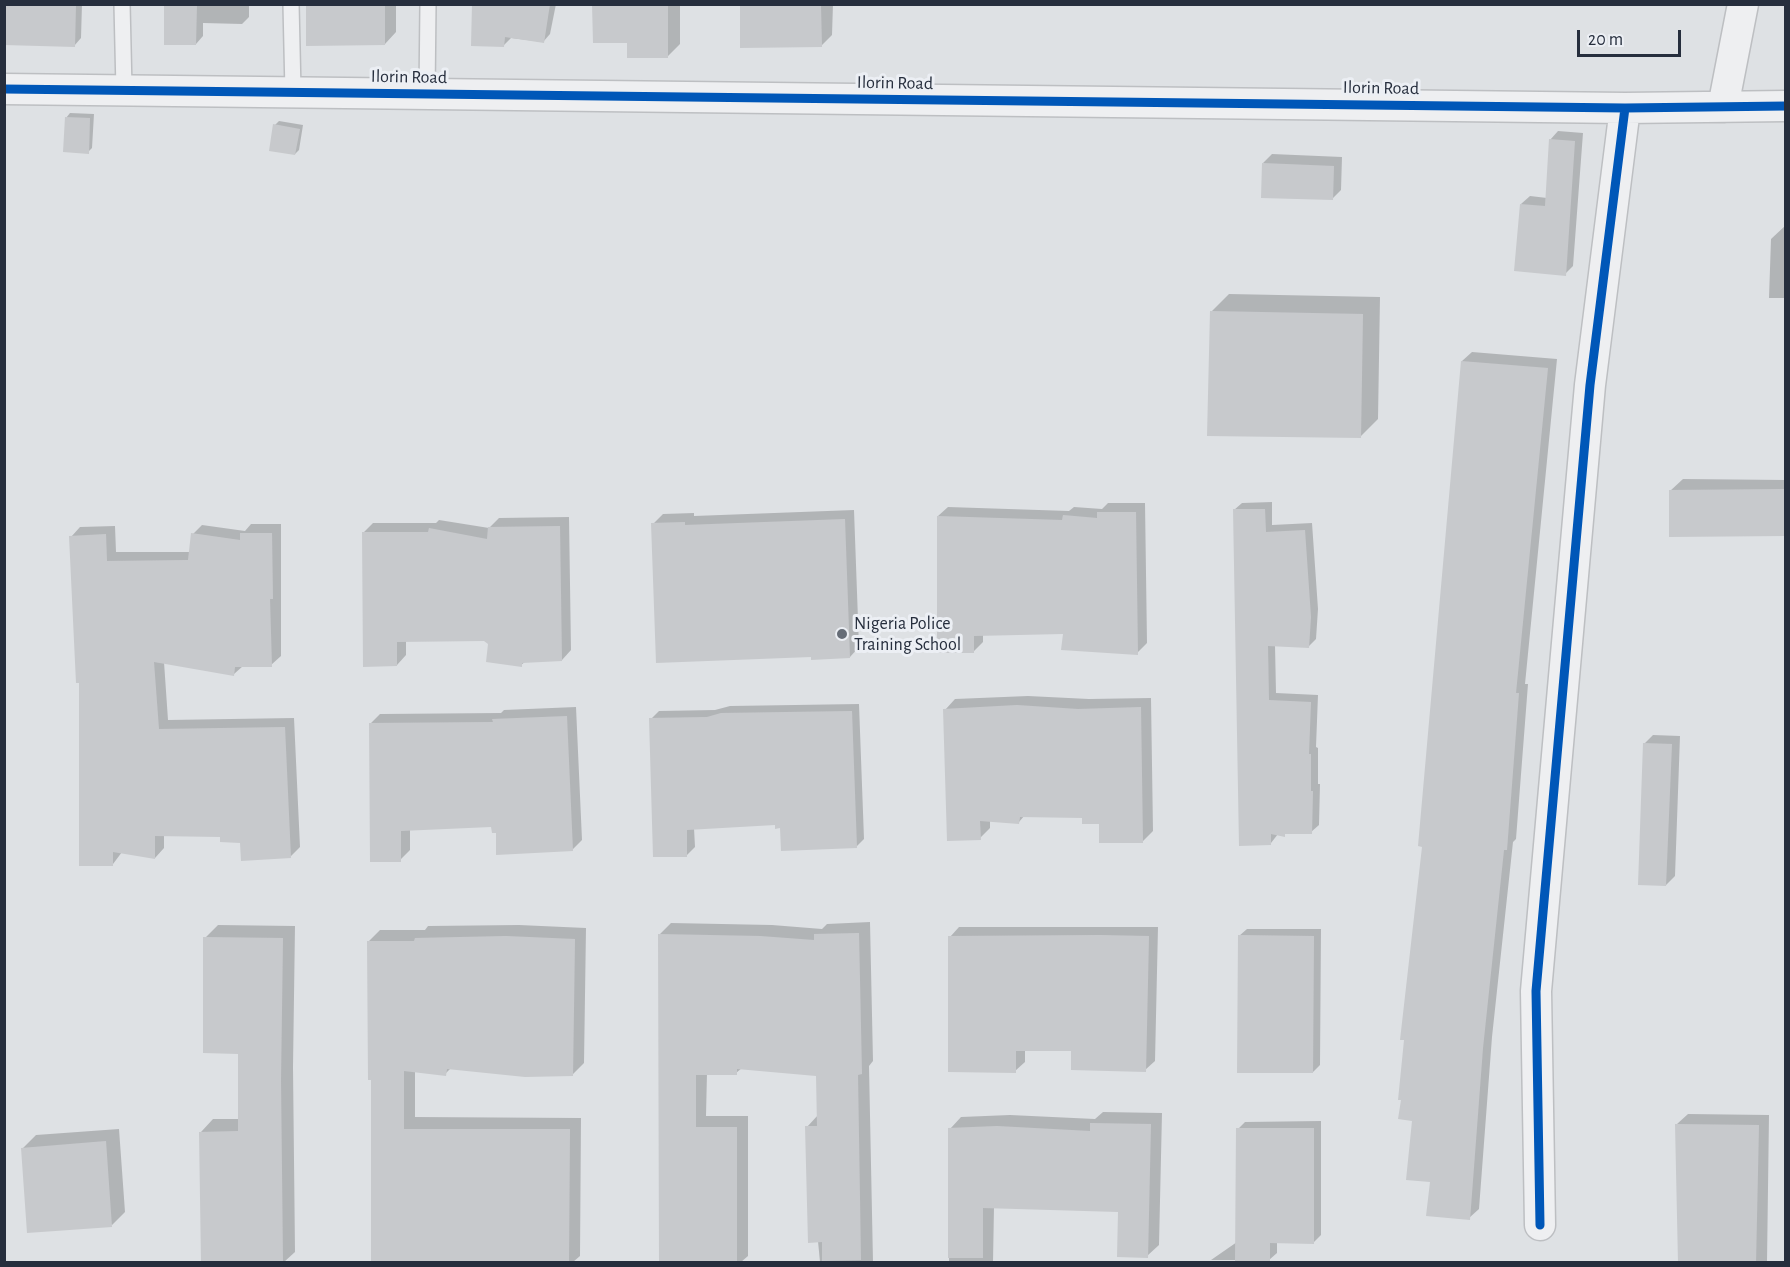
<!DOCTYPE html>
<style>
body{margin:0}
#map{position:relative;width:1790px;height:1267px;overflow:hidden;background:#dee1e4;font-family:"Alegreya Sans",sans-serif}
canvas{display:block}
.frame{position:absolute;inset:0;border:6px solid #262e3d;pointer-events:none}
.scale{position:absolute;left:1577px;top:30px;width:104px;height:27px;box-sizing:border-box;border:3px solid #262e3d;border-top:0;padding-left:8px;font-size:18px;line-height:21px;white-space:nowrap;color:#262e3d;-webkit-text-stroke:4px #eceff4;paint-order:stroke}
</style>
<div id="map">
<canvas width="1790" height="1267"></canvas>
<div class="frame"></div>
<div class="scale">20 m</div>
</div>
<script>
const c = document.querySelector('canvas').getContext('2d');
c.lineJoin = 'round';
function paint(path, color) { c.fillStyle = color; c.fill(path, 'evenodd'); }
const shape = rows => new Path2D(rows.map(r => 'M' + r).join(''));
function strokePath(path, color, width, dash) { c.strokeStyle = color; c.lineWidth = width; c.lineCap = dash ? 'butt' : 'round'; c.setLineDash(dash || []); c.stroke(path); }
function drawText(font, color, halo, rows, align = 'center') {
  c.font = font + ' "Alegreya Sans",sans-serif'; c.lineWidth = 6; c.setLineDash([]); c.textBaseline = 'middle'; c.strokeStyle = halo; c.fillStyle = color; for (const [text, x, y, turn = 0] of rows) {
    c.save(); c.translate(x, y); c.rotate((+turn || 0) * Math.PI / 180); c.textAlign = isNaN(turn) ? turn : align; if (halo) c.strokeText(text, 0, 0); c.fillText(text, 0, 0); c.restore();
  }
}
const shadow = shape([
 [4,4,82,4,81,38,74,46],
 [166,4,249,4,249,17,242,24,203,23,203,36,196,44],
 [307,4,396,4,396,32,385,44],
 [474,4,556,4,550,34,543,42,511,38,504,45],
 [593,4,680,4,680,44,668,56,628,42],
 [741,4,833,4,832,35,821,46],
 [70,113,94,114,92,148,88,152,66,118],
 [279,121,303,125,299,150,295,154,275,125],
 [1558,131,1583,133,1573,266,1565,274,1521,204,1530,196,1547,198,1550,140],
 [1272,154,1342,157,1341,190,1332,199,1263,163],
 [1786,225,1786,298,1769,298,1771,239],
 [1229,294,1380,297,1378,419,1360,437,1211,312],
 [1472,352,1557,359,1525,684,1528,684,1516,839,1513,842,1492,1037,1479,1209,1469,1218,1431,1181,1414,1119,1424,846,1462,361],
 [1683,479,1786,480,1786,536,1670,535,1670,491],
 [1272,502,1272,525,1312,523,1318,609,1316,639,1309,646,1275,645,1276,693,1318,695,1316,747,1318,748,1318,784,1320,784,1319,825,1311,832,1278,834,1271,843,1234,510,1242,503],
 [1108,503,1145,503,1147,643,1137,653,1065,632,983,634,983,642,973,652,938,516,948,507,1069,511,1074,507,1102,509],
 [854,510,859,647,850,657,653,524,663,514,694,513,694,516],
 [569,517,571,650,562,660,526,661,521,665,484,640,406,640,406,655,397,665,363,533,373,523,436,523,439,520,489,528,499,518],
 [251,524,281,524,281,656,271,665,243,666,234,674,164,662,168,720,294,718,300,847,290,857,222,835,164,835,164,848,155,858,122,852,113,864,80,681,71,537,80,527,115,526,116,552,191,552,193,534,202,525,245,531],
 [1028,696,1089,699,1151,698,1153,831,1143,841,1083,816,1025,815,1019,822,990,820,990,828,980,838,945,710,955,699],
 [859,704,864,839,856,847,776,823,694,828,695,847,687,855,651,719,659,711,715,710,730,706],
 [576,707,582,840,572,850,497,831,493,825,410,829,410,850,400,860,370,724,380,714,501,713,504,710],
 [1653,735,1680,736,1675,876,1666,885,1644,744],
 [870,922,873,1061,869,1066,873,1262,820,1262,807,1127,818,1115,818,1075,742,1068,736,1073,707,1073,706,1116,748,1116,748,1256,741,1262,660,1262,659,935,671,923,772,925,822,929,827,924],
 [218,925,295,926,293,1067,295,1252,284,1262,202,1262,201,1132,213,1119,239,1119,240,1052,205,938],
 [519,925,586,928,584,1063,572,1075,451,1068,445,1074,415,1071,415,1117,581,1118,580,1256,573,1262,372,1262,372,1078,368,942,380,930,425,930,428,926],
 [959,927,1158,927,1155,1061,1145,1070,1072,1050,1025,1050,1025,1062,1015,1071,950,937],
 [1247,929,1321,929,1320,1065,1313,1072,1239,936],
 [1103,1112,1162,1113,1159,1245,1147,1256,1119,1210,994,1207,993,1262,949,1262,950,1129,961,1117,1010,1115,1095,1119],
 [1688,1114,1769,1115,1767,1262,1679,1262,1677,1124],
 [1321,1121,1321,1235,1313,1243,1277,1242,1277,1253,1269,1260,1211,1260,1237,1242,1238,1129,1245,1122],
 [119,1129,125,1212,112,1225,23,1148,36,1135]
]);
const building = shape([
 [4,4,76,4,75,47,4,45],
 [164,4,197,4,196,45,164,45],
 [306,4,385,4,385,45,306,46],
 [472,4,550,4,544,43,505,37,504,47,471,46],
 [592,4,668,4,668,58,627,58,627,43,593,43],
 [740,4,821,6,822,47,740,48],
 [65,117,90,118,89,154,63,152],
 [273,124,300,129,295,155,269,151],
 [1549,139,1575,141,1566,276,1514,271,1520,204,1545,206],
 [1262,163,1334,166,1333,200,1261,198],
 [1210,311,1363,314,1361,438,1207,436],
 [1461,361,1548,368,1516,693,1519,693,1507,850,1504,850,1483,1048,1470,1220,1426,1216,1430,1182,1406,1180,1412,1121,1398,1119,1401,1100,1398,1100,1404,1040,1400,1040,1422,847,1418,846],
 [1785,489,1785,536,1669,537,1669,490],
 [1233,509,1265,509,1266,532,1305,530,1311,617,1309,648,1268,646,1269,700,1311,702,1309,754,1311,754,1311,791,1313,791,1312,834,1285,834,1285,837,1271,834,1271,845,1239,846],
 [1097,512,1136,512,1138,655,1061,650,1063,634,974,636,974,653,937,653,937,516,1062,520,1063,515,1097,518],
 [845,519,850,658,811,660,811,657,656,663,651,523,685,522,685,525],
 [560,526,562,661,522,663,522,667,486,662,488,644,484,641,397,642,397,666,363,667,362,532,428,532,429,528,487,539,488,527],
 [191,533,240,540,240,533,272,533,273,599,270,599,272,667,235,667,234,676,154,662,159,729,285,727,291,858,241,861,240,843,220,842,220,837,155,836,155,859,113,852,113,866,79,866,79,683,76,683,69,536,106,534,107,561,188,560],
 [1017,705,1078,709,1141,707,1143,843,1099,843,1099,824,1082,824,1082,818,1020,817,1019,824,980,821,981,840,947,841,943,709],
 [852,711,857,848,781,851,780,828,775,829,775,825,687,830,687,857,653,857,649,718,707,717,721,713],
 [567,716,573,851,496,855,496,833,492,833,491,827,401,831,401,862,370,862,369,723,493,722,492,719],
 [1643,743,1672,744,1666,886,1638,885],
 [859,933,862,1074,858,1075,861,1260,822,1261,822,1242,808,1243,805,1126,817,1126,816,1076,737,1069,737,1075,696,1075,696,1127,737,1127,737,1263,659,1263,658,934,760,936,814,940,814,934],
 [1100,935,1149,936,1146,1072,1071,1070,1071,1051,1016,1051,1016,1073,948,1072,948,936],
 [1238,935,1314,936,1313,1073,1237,1073],
 [506,936,575,939,573,1076,525,1077,447,1069,446,1076,404,1071,404,1129,570,1129,569,1263,371,1263,371,1080,368,1080,367,941,414,941,415,938],
 [203,937,283,938,281,1080,283,1263,201,1263,199,1132,238,1131,238,1054,203,1053],
 [1090,1123,1151,1124,1148,1258,1117,1257,1118,1212,983,1208,983,1258,948,1258,948,1128,997,1126,1090,1131],
 [1675,1124,1759,1125,1756,1263,1678,1263],
 [1236,1128,1314,1128,1314,1244,1270,1243,1270,1261,1235,1262],
 [106,1141,112,1227,27,1233,21,1148]
]);
const lane = shape([
 [122,4,124,90],
 [291,4,293,92],
 [427,94,428,4]
]);
const street = shape([
 [4,89,1625,108,1786,106],
 [1723,107,1743,4],
 [1540,1225,1536,991,1590,385,1625,108]
]);
const cycleway = shape([
 [4,89,1625,108,1786,106],
 [1540,1225,1536,991,1590,385,1625,108]
]);
const markers = [
 [842,634,6,"#666d77"]
];
const streetNames = [
 ["Ilorin Road",409,77,1],
 ["Ilorin Road",895,83,1],
 ["Ilorin Road",1381,88,1]
];
const poiNames = [
 ["Nigeria Police",854,624],
 ["Training School",854,645]
];
paint(shadow, '#0003');
paint(building, '#c7c9cc');
strokePath(lane, '#bdbfc2', 18);
strokePath(street, '#bdbfc2', 33);
strokePath(lane, '#eeeff1', 15);
strokePath(street, '#eeeff1', 30);
strokePath(cycleway, '#0057b8', 9);
for (const [x, y, r, color] of markers) { const dot = new Path2D(); dot.arc(x, y, r, 0, 2 * Math.PI); c.fillStyle = color; c.fill(dot); strokePath(dot, '#eceff4', 2); }
drawText('18px', '#262e3d', '#eceff4', streetNames);
drawText('18px', '#262e3d', '#eceff4', poiNames, 'left');
</script>
